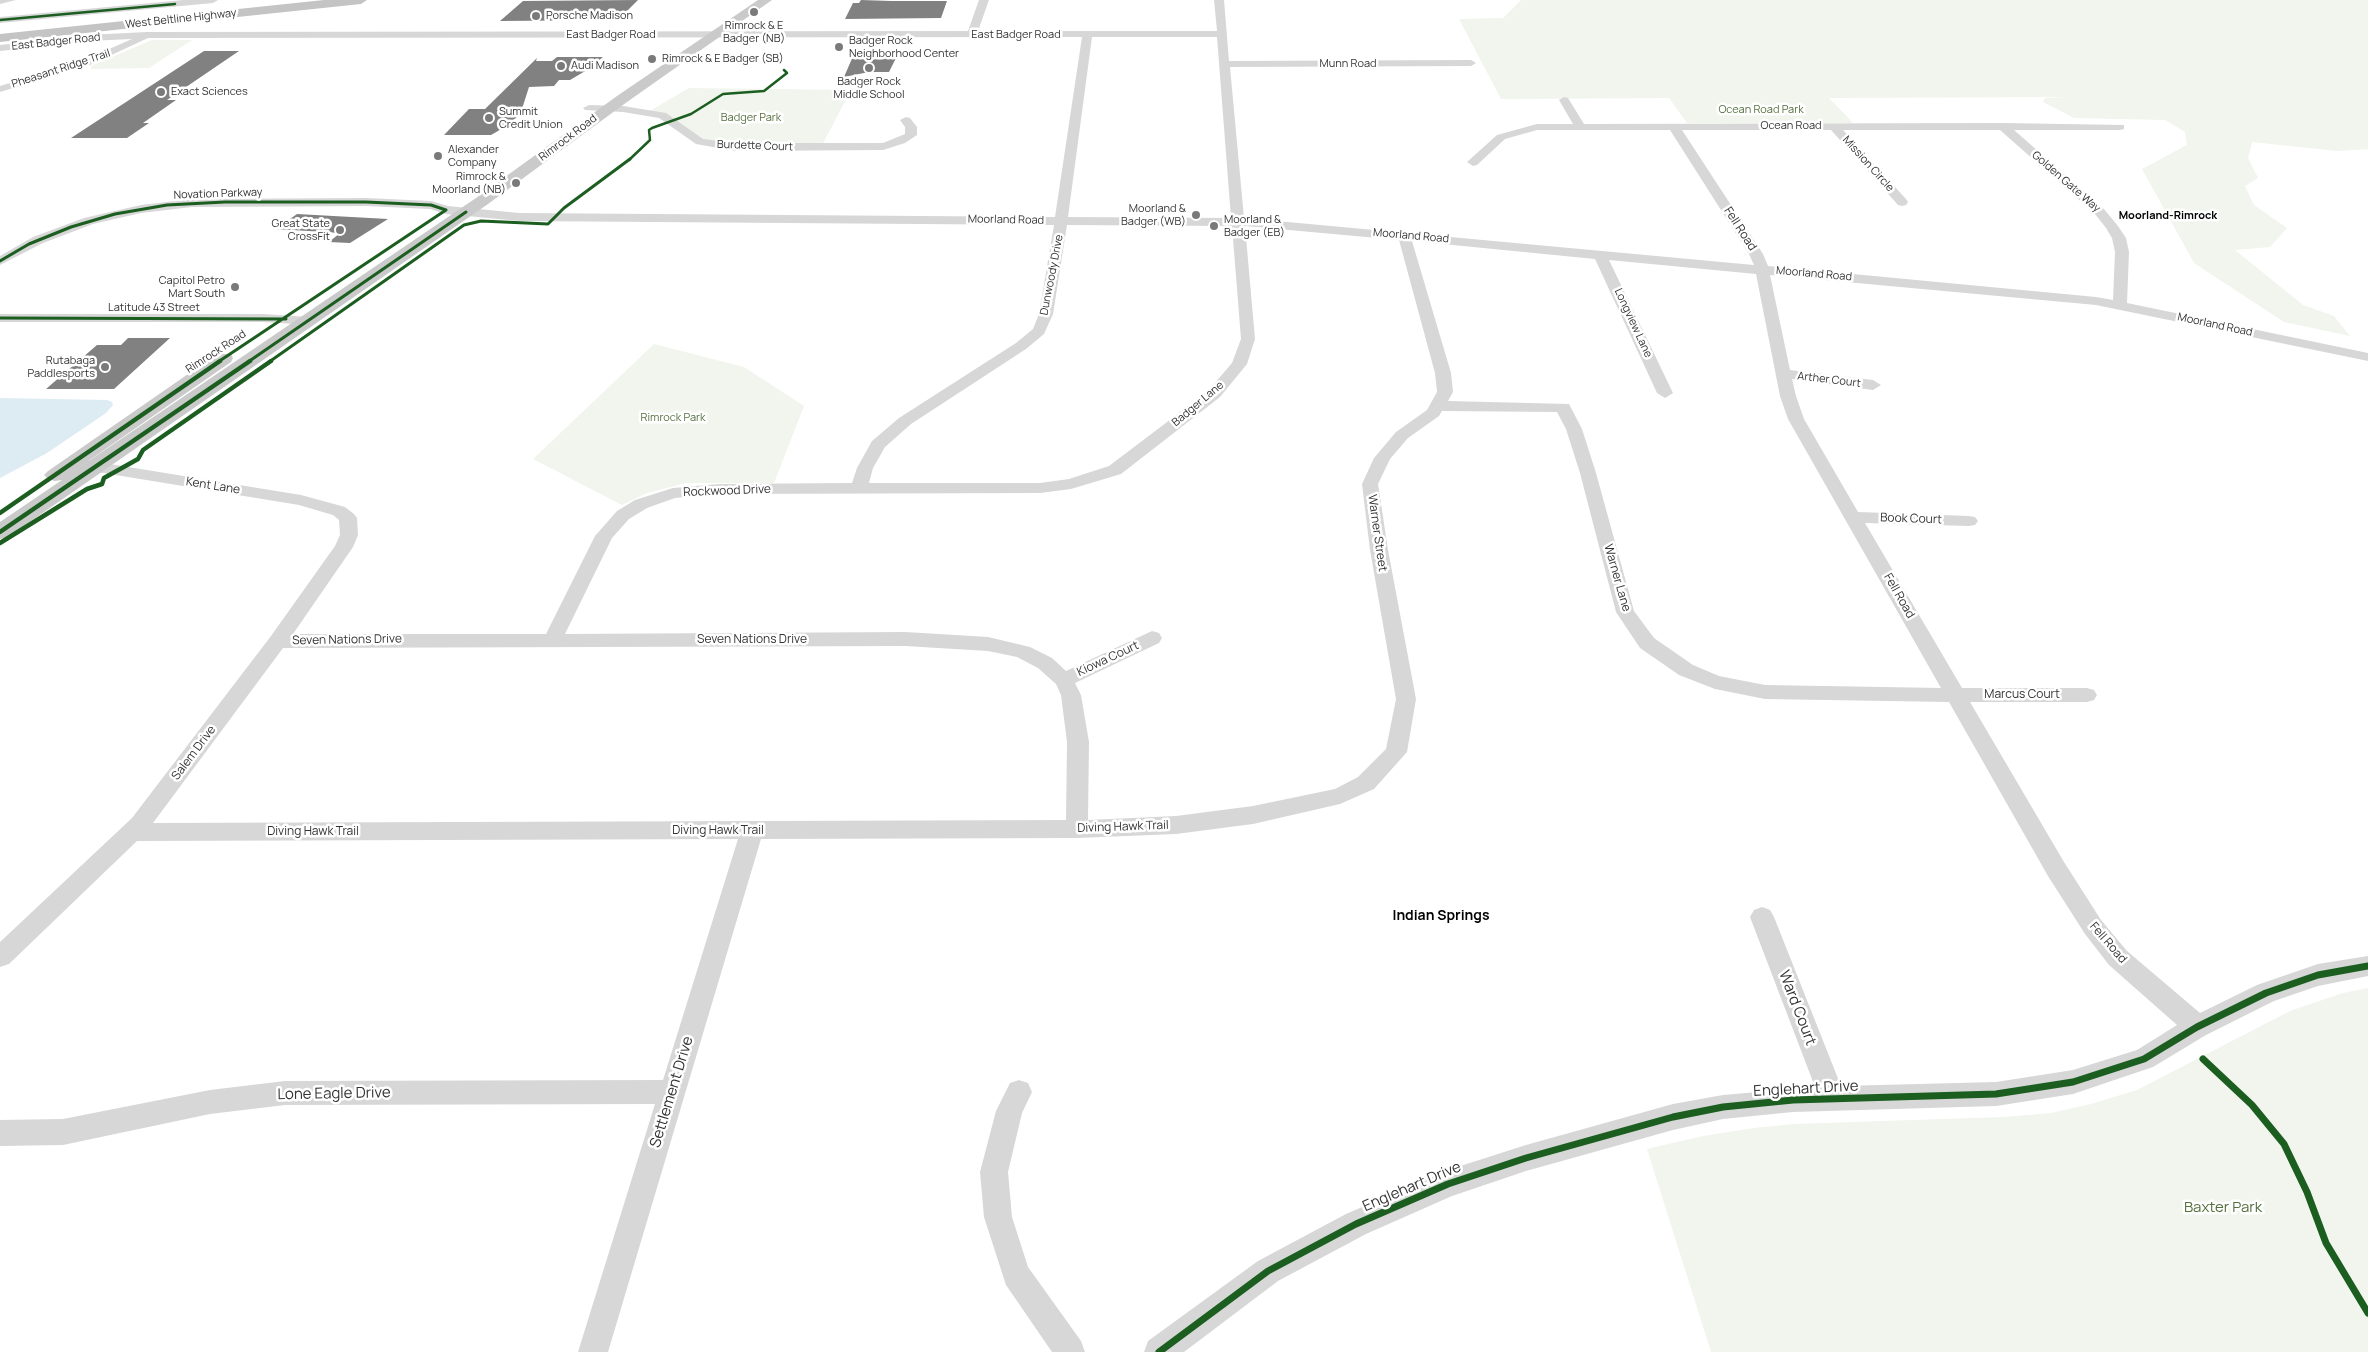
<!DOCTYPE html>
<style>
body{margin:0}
canvas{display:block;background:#fff}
</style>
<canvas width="2368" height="1352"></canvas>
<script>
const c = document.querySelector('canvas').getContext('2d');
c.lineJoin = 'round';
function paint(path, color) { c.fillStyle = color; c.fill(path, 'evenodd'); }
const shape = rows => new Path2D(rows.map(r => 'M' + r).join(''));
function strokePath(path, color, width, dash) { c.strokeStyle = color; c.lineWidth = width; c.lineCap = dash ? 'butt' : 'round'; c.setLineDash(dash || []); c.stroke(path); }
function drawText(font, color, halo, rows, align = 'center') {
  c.font = font + ' Manrope,sans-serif'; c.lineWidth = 5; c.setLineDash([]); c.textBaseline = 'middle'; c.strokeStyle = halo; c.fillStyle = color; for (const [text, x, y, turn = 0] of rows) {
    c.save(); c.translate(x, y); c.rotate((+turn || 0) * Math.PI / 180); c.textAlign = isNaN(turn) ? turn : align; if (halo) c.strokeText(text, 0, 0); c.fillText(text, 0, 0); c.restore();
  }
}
const green = shape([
 [1521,0,2368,0,2368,149,2337,151,2252,142,2248,158,2258,178,2245,186,2254,205,2287,228,2270,247,2235,250,2303,305,2334,316,2350,336,2284,322,2194,263,2142,169,2187,145,2185,132,2165,120,2074,118,2043,102,2045,98,2068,97,1829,98,1853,123,1687,123,1669,98,1501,99,1459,19,1503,18],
 [152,40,192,40,149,68,91,69,91,66],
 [689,88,851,90,821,147,707,144,648,112],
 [654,344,744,367,804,406,774,483,686,483,647,493,622,505,533,459],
 [2368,988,2368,1352,1711,1352,1647,1149,1703,1136,1754,1128,1793,1124,2004,1117,2051,1113,2091,1104,2137,1090,2290,1011,2343,993]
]);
const water = shape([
 [0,398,107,400,112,402,113,405,106,413,47,453,0,478]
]);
const building = shape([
 [638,0,618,20,500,21,523,1],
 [861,0,891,1,947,1,941,18,845,19,853,3,859,3],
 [204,51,239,51,167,100,176,100,143,123,149,123,127,138,71,138],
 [854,54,885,54,884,56,897,56,889,72,869,72,844,77],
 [557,57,603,57,587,70,570,80,559,80,554,86,529,87,520,115,498,131,491,135,444,135,469,109,485,109,537,58,536,61,552,61],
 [297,214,388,219,350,243,329,242,340,233,276,229],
 [128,338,170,338,114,389,46,389,97,345,121,345]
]);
const minor = shape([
 [0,0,16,0,0,4,0,0],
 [183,0,218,0,213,3,0,23,0,17,183,0],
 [979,0,989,0,978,31,1217,31,1214,0,1224,0,1229,61,1471,60,1476,63,1471,66,1230,67,1244,218,1754,265,1749,254,1670,130,1537,130,1505,139,1477,165,1473,166,1467,162,1497,135,1537,124,1573,124,1559,100,1564,97,1568,98,1584,124,2002,123,2124,125,2124,129,2120,130,2014,130,2103,208,2118,226,2126,238,2129,252,2127,303,2368,353,2368,361,2096,305,1770,275,1790,370,1873,380,1881,385,1873,390,1792,379,1796,396,1804,419,1858,512,1969,516,1975,517,1978,521,1975,525,1969,526,1865,523,1962,688,2087,688,2094,690,2097,695,2094,700,2087,702,1970,702,2064,862,2101,920,2127,951,2200,1013,2257,985,2318,964,2368,956,2368,976,2318,986,2274,1001,2206,1035,2153,1067,2073,1094,1996,1106,1793,1112,1723,1119,1673,1130,1526,1171,1452,1196,1366,1234,1278,1281,1184,1352,1144,1352,1148,1341,1258,1261,1346,1214,1448,1170,1526,1145,1673,1104,1723,1095,1815,1087,1750,917,1754,910,1762,907,1770,910,1774,917,1841,1086,1996,1082,2073,1070,2137,1050,2177,1025,2109,965,2085,934,2048,876,1949,702,1765,699,1715,689,1679,675,1640,648,1616,612,1580,473,1566,429,1557,412,1442,411,1439,416,1408,438,1390,459,1378,484,1388,550,1416,699,1407,752,1374,789,1340,804,1253,824,1176,834,1077,838,761,839,608,1352,578,1352,655,1104,285,1105,210,1114,63,1145,0,1146,0,1120,63,1119,210,1090,285,1081,663,1080,738,839,137,841,9,964,0,967,0,942,132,818,271,636,335,546,340,535,339,520,333,515,299,505,79,469,73,468,71,464,73,460,79,459,301,495,345,507,354,514,357,518,358,535,353,547,293,634,546,634,595,536,617,511,635,500,673,488,719,484,852,483,857,468,872,441,899,418,1016,343,1033,329,1039,314,1054,225,519,221,446,214,430,209,366,206,192,207,141,213,93,224,43,243,0,265,0,256,33,237,84,218,141,205,192,199,366,198,431,201,448,206,519,213,1055,217,1082,37,148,38,90,65,0,92,0,86,82,61,132,39,88,41,0,51,0,45,88,35,147,32,968,31,979,0],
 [1092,37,1217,37,1231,218,1068,217,1092,37],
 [1682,130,1831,130,1898,205,1902,206,1906,205,1908,202,1906,199,1843,130,2000,130,2095,214,2106,228,2112,238,2115,252,2113,300,2096,297,1768,266,1763,254,1682,130],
 [1067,225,1232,226,1241,339,1232,363,1208,391,1109,466,1069,479,1040,483,869,483,873,468,885,447,911,424,1026,349,1044,334,1053,314,1067,225],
 [1245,226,1399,240,1435,373,1437,392,1427,410,1396,432,1374,458,1362,484,1370,550,1396,699,1386,749,1358,777,1335,789,1253,806,1176,816,1088,820,1089,742,1081,695,1075,683,1159,643,1162,638,1159,633,1152,631,1066,671,1052,658,1030,647,988,637,905,632,565,634,612,538,629,519,647,508,675,498,719,494,1040,493,1071,489,1121,474,1220,397,1247,364,1255,339,1245,226],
 [1412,241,1595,259,1657,393,1665,398,1673,393,1609,260,1756,274,1780,396,1788,419,1941,688,1765,685,1719,676,1693,665,1654,638,1634,611,1596,473,1582,429,1569,404,1448,401,1453,392,1451,373,1412,241],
 [905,646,988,651,1017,657,1038,668,1056,684,1061,695,1067,742,1066,820,153,823,283,648,905,646],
 [589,105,623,106,666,113,703,139,735,143,883,143,905,134,905,127,900,120,906,117,910,118,917,127,917,135,905,143,883,150,735,151,696,144,659,118,623,112,585,110,583,108,589,105],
 [0,314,263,314,309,317,316,321,309,325,263,322,0,322,0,314],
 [1019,1080,1028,1083,1032,1092,1022,1113,1008,1172,1012,1217,1028,1267,1081,1341,1085,1352,1052,1352,1006,1285,984,1217,980,1172,996,1111,1010,1083,1019,1080]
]);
const major = shape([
 [758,0,772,0,627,102,488,204,8,537,0,539,0,522,62,480,55,481,48,479,44,475,48,471,217,354,231,354,233,358,231,362,68,475,476,198,617,96,758,0]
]);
const highway = shape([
 [324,0,367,0,361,4,0,42,0,34,324,0]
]);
const cyclewayFar3 = shape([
 [0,20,175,4],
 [629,160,650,140,649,130,652,128,691,114,723,94,764,91,787,73,784,70]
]);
const cyclewayFar2 = shape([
 [0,261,29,244,71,227,115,214,167,205,225,202,366,202,431,205,446,210],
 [0,318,286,319],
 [218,362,446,210],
 [248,362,466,212],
 [269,362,464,225,481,221,548,224,564,208,630,159]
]);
const cyclewayFar1 = shape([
 [0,513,220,361],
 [0,532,250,361],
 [0,543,87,489,102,484,104,478,138,459,143,450,271,361]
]);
const cycleway = shape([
 [2203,1059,2252,1105,2284,1144,2307,1192,2326,1243,2368,1313],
 [1159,1352,1268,1271,1356,1224,1448,1184,1526,1158,1673,1117,1723,1107,1793,1100,1996,1094,2073,1082,2144,1059,2197,1027,2266,993,2318,975,2368,966]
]);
const markers = [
 [754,12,5,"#7a7a7a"],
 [536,16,5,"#7a7a7a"],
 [839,47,5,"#7a7a7a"],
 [652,59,5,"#7a7a7a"],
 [561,66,5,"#7a7a7a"],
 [869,68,5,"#7a7a7a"],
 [161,92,5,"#7a7a7a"],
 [489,118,5,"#7a7a7a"],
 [438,156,5,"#7a7a7a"],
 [516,183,5,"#7a7a7a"],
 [1196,215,5,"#7a7a7a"],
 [1214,226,5,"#7a7a7a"],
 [340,230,5,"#7a7a7a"],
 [235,287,5,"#7a7a7a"],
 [105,367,5,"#7a7a7a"]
];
const farPoinames = [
 ["Porsche Madison",546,16],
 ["Rimrock & E",754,26,"center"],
 ["Badger (NB)",754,39,"center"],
 ["Badger Rock",849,41],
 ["Neighborhood Center",849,54],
 ["Rimrock & E Badger (SB)",662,59],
 ["Audi Madison",571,66],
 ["Badger Rock",869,82,"center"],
 ["Middle School",869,95,"center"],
 ["Exact Sciences",171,92],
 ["Summit",499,112],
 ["Credit Union",499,125],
 ["Alexander",448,150],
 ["Company",448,163],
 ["Rimrock &",506,177,"right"],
 ["Moorland (NB)",506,190,"right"],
 ["Moorland &",1186,209,"right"],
 ["Badger (WB)",1186,222,"right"],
 ["Moorland &",1224,220],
 ["Badger (EB)",1224,233],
 ["Great State",330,224,"right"],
 ["CrossFit",330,237,"right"],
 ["Capitol Petro",225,281,"right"],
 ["Mart South",225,294,"right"],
 ["Rutabaga",95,361,"right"],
 ["Paddlesports",95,374,"right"]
];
const farStreetnames = [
 ["West Beltline Highway",181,19,-6],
 ["East Badger Road",611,35],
 ["East Badger Road",1016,35],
 ["East Badger Road",56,42,-6],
 ["Munn Road",1348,64],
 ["Pheasant Ridge Trail",61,69,-18],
 ["Ocean Road",1791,126],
 ["Rimrock Road",568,138,-37],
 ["Burdette Court",755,146,2],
 ["Mission Circle",1868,164,48],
 ["Golden Gate Way",2066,182,41],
 ["Novation Parkway",218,194,-2],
 ["Moorland Road",1006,220,1],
 ["Moorland Road",1411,236,5],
 ["Moorland Road",1814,274,5],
 ["Dunwoody Drive",1052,275,-79],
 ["Latitude 43 Street",154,308],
 ["Longview Lane",1633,323,65],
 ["Moorland Road",2215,325,12],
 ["Rimrock Road",216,352,-33],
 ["Arther Court",1829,380,7],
 ["Badger Lane",1198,404,-40]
];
const farParknames = [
 ["Ocean Road Park",1761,110],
 ["Badger Park",751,118],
 ["Rimrock Park",673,418]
];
const farNeighbourhoodnames = [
 ["Moorland-Rimrock",2168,216]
];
const streetNames = [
 ["Fell Road",1740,229,57],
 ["Kent Lane",213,486,9],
 ["Rockwood Drive",727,491,-2],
 ["Book Court",1911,519,2],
 ["Warner Street",1377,533,82],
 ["Warner Lane",1617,578,74],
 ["Fell Road",1899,596,60],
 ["Seven Nations Drive",347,640,-1],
 ["Seven Nations Drive",752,640],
 ["Kiowa Court",1108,659,-25],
 ["Marcus Court",2022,695],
 ["Salem Drive",194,753,-53],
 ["Diving Hawk Trail",1123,827,-2],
 ["Diving Hawk Trail",718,831],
 ["Diving Hawk Trail",313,832],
 ["Fell Road",2108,943,49]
];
const neighbourhoodNames = [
 ["Indian Springs",1441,916]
];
const nearStreetnames = [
 ["Ward Court",1797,1008,69],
 ["Englehart Drive",1806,1089,-3],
 ["Settlement Drive",672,1092,-73],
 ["Lone Eagle Drive",334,1094,-1],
 ["Englehart Drive",1412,1187,-23]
];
const nearParknames = [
 ["Baxter Park",2223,1208]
];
paint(green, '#f1f5ed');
paint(water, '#ddebf3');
paint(building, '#818181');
paint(minor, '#d7d7d7');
paint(major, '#cacaca');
paint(highway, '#c4c4c4');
strokePath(cyclewayFar3, '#1b5e20', 2.5);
strokePath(cyclewayFar2, '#1b5e20', 3);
strokePath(cyclewayFar1, '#1b5e20', 4.5);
strokePath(cycleway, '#1b5e20', 7);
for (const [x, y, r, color] of markers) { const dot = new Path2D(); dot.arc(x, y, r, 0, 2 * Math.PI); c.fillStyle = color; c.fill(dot); strokePath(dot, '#fff', 2); }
drawText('11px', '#333', '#fff', farPoinames, 'left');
drawText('11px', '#333', '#fff', farStreetnames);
drawText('11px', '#56703f', '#fff', farParknames);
drawText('bold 11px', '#000', '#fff', farNeighbourhoodnames);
drawText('12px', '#333', '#fff', streetNames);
drawText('bold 14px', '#000', '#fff', neighbourhoodNames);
drawText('15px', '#333', '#fff', nearStreetnames);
drawText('15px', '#56703f', '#fff', nearParknames);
</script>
